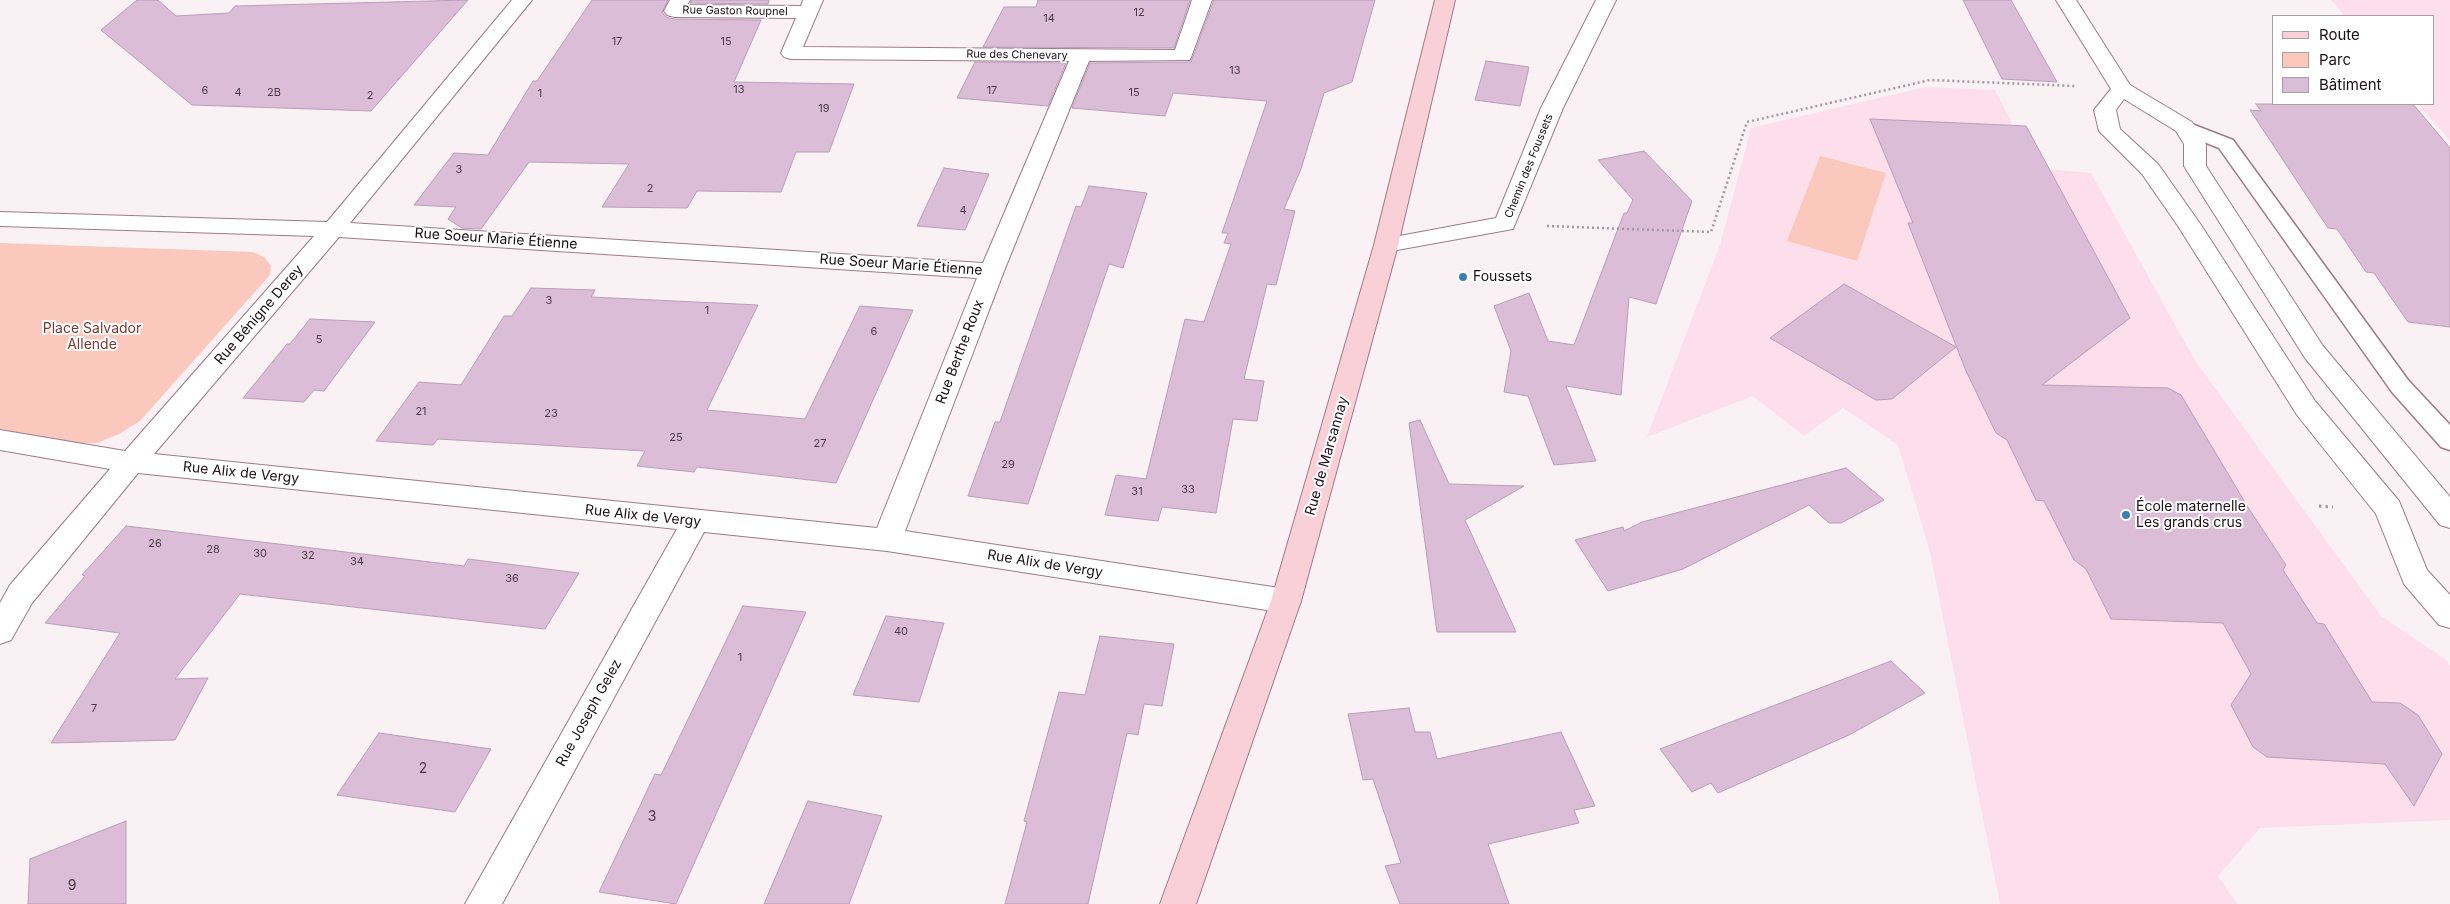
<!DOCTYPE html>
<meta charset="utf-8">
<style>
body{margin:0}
#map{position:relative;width:2450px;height:904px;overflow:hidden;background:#faf1f5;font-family:Inter,sans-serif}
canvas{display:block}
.legend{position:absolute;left:2272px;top:15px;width:162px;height:90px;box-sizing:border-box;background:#fff;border:1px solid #a49fa1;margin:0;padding:6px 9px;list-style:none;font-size:15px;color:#1b0e14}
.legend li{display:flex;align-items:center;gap:10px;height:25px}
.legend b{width:25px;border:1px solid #a49fa1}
</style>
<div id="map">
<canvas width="2450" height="904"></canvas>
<ul class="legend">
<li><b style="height:6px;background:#f9d0d7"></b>Route</li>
<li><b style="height:14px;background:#fac8bd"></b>Parc</li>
<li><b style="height:14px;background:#dbbdd8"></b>Bâtiment</li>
</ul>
</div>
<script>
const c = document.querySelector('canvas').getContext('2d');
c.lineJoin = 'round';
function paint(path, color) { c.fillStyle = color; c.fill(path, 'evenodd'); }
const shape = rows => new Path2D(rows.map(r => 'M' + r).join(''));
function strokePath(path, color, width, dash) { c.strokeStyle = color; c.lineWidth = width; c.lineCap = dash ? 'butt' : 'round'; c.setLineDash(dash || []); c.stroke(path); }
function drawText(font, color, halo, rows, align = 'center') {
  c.font = font + ' Inter,sans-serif'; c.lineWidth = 4; c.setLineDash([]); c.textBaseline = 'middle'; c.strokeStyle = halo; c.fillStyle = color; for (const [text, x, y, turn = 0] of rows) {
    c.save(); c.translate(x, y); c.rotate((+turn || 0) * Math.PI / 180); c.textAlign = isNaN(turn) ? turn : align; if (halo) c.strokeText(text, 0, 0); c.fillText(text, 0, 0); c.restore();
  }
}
const built = shape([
 [2331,0,2450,0,2450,141,2418,104,2434,104,2434,16,2345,16],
 [1926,87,1995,90,2035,168,2091,173,2194,359,2381,616,2445,659,2450,665,2450,820,2260,828,2218,876,2237,904,2000,904,1930,552,1898,445,1843,408,1804,436,1753,396,1647,437,1720,245,1751,128]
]);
const green = shape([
 [1820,156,1886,173,1857,261,1787,241],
 [0,243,253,252,264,257,271,266,270,275,140,421,119,434,97,443,76,443,0,429]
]);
const building = shape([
 [137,0,158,0,176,16,229,13,235,6,468,0,371,111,192,105,101,30,137,0],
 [592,0,668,0,662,12,666,17,674,19,761,20,734,82,854,84,829,152,796,152,781,192,697,191,687,208,602,207,629,164,529,162,481,229,462,228,448,219,456,207,414,205,454,153,488,155,533,81,537,81,592,0],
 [692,0,769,0,768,4,690,3,692,0],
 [1038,0,1190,0,1174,48,983,47,1004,7,1036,7,1038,0],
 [1214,0,1375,0,1352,82,1324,93,1301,169,1284,209,1295,211,1276,285,1267,284,1244,379,1264,381,1257,421,1233,419,1216,513,1162,507,1158,521,1105,515,1116,475,1146,479,1185,319,1204,322,1231,244,1224,243,1228,233,1222,233,1267,101,1173,93,1165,116,1072,108,1090,63,1191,62,1214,0],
 [1963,0,2011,0,2057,82,2002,79,1963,0],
 [1486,61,1529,67,1520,106,1475,100,1486,61],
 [975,62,1066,63,1048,106,957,98,975,62],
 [2256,104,2413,104,2450,148,2450,327,2408,322,2374,273,2366,272,2337,229,2328,228,2318,213,2250,110,2261,111,2256,104],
 [1870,119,2026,126,2130,318,2042,385,2168,388,2181,395,2249,509,2286,565,2283,570,2317,623,2324,624,2372,702,2400,703,2418,715,2442,754,2414,806,2385,764,2267,757,2253,747,2231,705,2251,674,2223,623,2111,619,2086,569,2074,560,2044,501,2036,500,2007,440,1996,433,1966,371,1908,223,1913,223,1870,119],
 [1644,151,1692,201,1656,304,1629,297,1621,395,1566,386,1596,461,1554,465,1528,396,1504,392,1511,351,1494,306,1529,293,1548,341,1574,345,1624,213,1627,213,1633,200,1598,160,1644,151],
 [944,168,989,174,965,230,917,226,944,168],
 [1089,186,1147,193,1123,268,1109,264,1028,504,968,496,995,422,1000,422,1076,206,1081,207,1089,186],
 [1844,284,1956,347,1892,399,1876,400,1770,338,1844,284],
 [531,288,595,290,591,297,758,305,707,410,805,419,860,306,913,310,836,483,697,467,694,472,637,466,645,451,438,439,433,445,376,441,419,382,461,385,504,316,512,316,531,288],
 [310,319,375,322,324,391,314,390,304,402,243,398,287,344,290,344,310,319],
 [1420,420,1449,484,1524,486,1465,520,1516,632,1437,632,1409,423,1420,420],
 [1846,468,1884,500,1841,523,1829,523,1809,505,1683,569,1608,591,1575,540,1623,527,1624,531,1642,522,1846,468],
 [126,526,464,566,468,559,579,573,545,629,240,594,175,679,208,678,175,740,51,743,120,633,45,623,85,576,82,575,126,526],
 [743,606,806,612,676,904,599,892,655,774,661,775,743,606],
 [886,616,944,623,919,702,853,695,886,616],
 [1100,636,1174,644,1162,706,1144,704,1138,735,1127,733,1088,904,1005,904,1027,822,1024,821,1059,692,1085,695,1100,636],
 [1891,661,1925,693,1849,735,1718,793,1711,783,1692,792,1660,749,1891,661],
 [1409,708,1415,732,1430,732,1437,759,1561,732,1595,806,1574,810,1579,823,1488,844,1509,904,1400,904,1385,866,1401,863,1373,779,1363,780,1348,714,1409,708],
 [379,733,491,749,455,812,337,795,379,733],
 [808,801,882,816,849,904,764,904,808,801],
 [126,821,126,904,28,904,30,859,126,821]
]);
const pathFar1 = shape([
 [1547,226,1711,232,1747,122,1930,80,2075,86]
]);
const path = shape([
 [2319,506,2333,507]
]);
const lane = shape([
 [2184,121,2233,140,2408,380,2450,425,2450,450,2441,447,2392,392,2219,148,2177,131,2174,127,2177,123,2184,121]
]);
const street = shape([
 [512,0,532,0,350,223,983,263,1069,61,791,59,784,57,781,53,796,18,674,17,667,15,664,11,670,0,690,0,687,5,801,6,803,0,823,0,803,47,1175,50,1192,0,1212,0,1190,60,1089,61,1004,271,905,531,1286,589,1297,592,1301,601,1297,610,1286,613,887,551,704,532,502,904,465,904,677,529,138,473,32,603,11,640,0,644,0,603,10,585,110,469,0,450,0,430,125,451,314,236,0,226,0,212,327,222,512,0],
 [339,237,977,278,877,528,154,454,339,237],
 [1596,0,1616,0,1563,108,1513,229,1386,252,1378,250,1374,245,1378,240,1496,218,1541,108,1596,0],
 [2056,0,2076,0,2130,85,2192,122,2206,144,2206,166,2323,346,2450,497,2450,528,2440,525,2305,358,2184,166,2184,144,2176,131,2124,99,2116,110,2120,129,2158,164,2201,225,2315,401,2399,501,2427,570,2450,595,2450,628,2439,625,2404,584,2376,514,2297,415,2178,226,2142,174,2099,131,2094,110,2111,89,2056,0]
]);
const secondary = shape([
 [1435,0,1455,0,1398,245,1301,601,1196,904,1160,904,1271,601,1374,245,1435,0]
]);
const markers = [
 [1463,277,5,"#3881b5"],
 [2126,515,5,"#3881b5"]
];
const farStreetnames = [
 ["Rue Gaston Roupnel",735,11,1],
 ["Rue des Chenevary",1017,55,1],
 ["Chemin des Foussets",1529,166,-68]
];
const numberNames = [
 ["12",1139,13],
 ["14",1049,19],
 ["17",617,42],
 ["15",726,42],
 ["13",1235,71],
 ["13",739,90],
 ["6",205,91],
 ["17",992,91],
 ["4",238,93],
 ["2B",274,93],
 ["15",1134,93],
 ["1",540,94],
 ["2",370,96],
 ["19",824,109],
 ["3",459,170],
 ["2",650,189],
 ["4",963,211],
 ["3",549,301],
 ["1",707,311],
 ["6",874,332],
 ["5",319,340],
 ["21",421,412],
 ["23",551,414],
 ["25",676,438],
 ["27",820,444],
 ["29",1008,465],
 ["33",1188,490],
 ["31",1137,492],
 ["26",155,544],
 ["28",213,550],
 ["30",260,554],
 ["32",308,556],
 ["34",357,562],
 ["36",512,579],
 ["40",901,632],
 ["1",740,658],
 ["7",94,709]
];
const streetNames = [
 ["Rue Soeur Marie Étienne",496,239,4],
 ["Rue Soeur Marie Étienne",901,265,4],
 ["Rue Bénigne Derey",259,315,-49],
 ["Rue Berthe Roux",960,352,-69],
 ["Rue de Marsannay",1327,456,-74],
 ["Rue Alix de Vergy",241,473,6],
 ["Rue Alix de Vergy",643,516,6],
 ["Rue Alix de Vergy",1045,564,9],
 ["Rue Joseph Gelez",589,713,-61]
];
const poiNames = [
 ["Foussets",1473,277],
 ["École maternelle",2136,507],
 ["Les grands crus",2136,523]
];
const parkNames = [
 ["Place Salvador",92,329],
 ["Allende",92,345]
];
const nearNumbernames = [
 ["2",423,769],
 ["3",652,817],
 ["9",72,886]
];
paint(built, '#fcdfeb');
paint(green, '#fac8bd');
paint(building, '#dbbdd8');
strokePath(building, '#ba9db7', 1);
strokePath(lane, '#9e7a8a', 3);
strokePath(street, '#9e7a8a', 2);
strokePath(secondary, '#9e7a8a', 2);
strokePath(pathFar1, '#a3999e', 2.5, [2, 3]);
strokePath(path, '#a3999e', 3, [2.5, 4]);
paint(lane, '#fff');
paint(street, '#fff');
paint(secondary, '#f9d0d7');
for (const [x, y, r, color] of markers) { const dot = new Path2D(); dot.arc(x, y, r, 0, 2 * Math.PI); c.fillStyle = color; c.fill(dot); strokePath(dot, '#fff', 2); }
drawText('11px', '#1b0e14', '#fff', farStreetnames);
drawText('11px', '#4b3a45', null, numberNames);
drawText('14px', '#1b0e14', '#fff', streetNames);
drawText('14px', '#1b0e14', '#fff', poiNames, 'left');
drawText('14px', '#7e392b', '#fff', parkNames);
drawText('14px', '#4b3a45', null, nearNumbernames);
</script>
